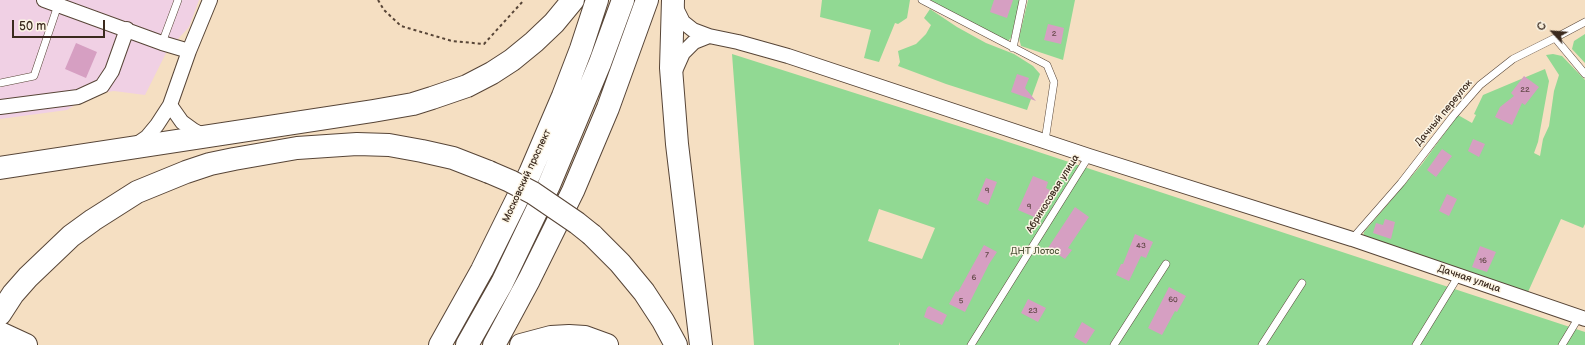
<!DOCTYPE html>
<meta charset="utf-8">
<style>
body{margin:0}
#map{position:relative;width:1585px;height:345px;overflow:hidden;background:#f5dfc2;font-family:"Balsamiq Sans",sans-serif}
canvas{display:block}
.north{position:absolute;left:1533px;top:12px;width:40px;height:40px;-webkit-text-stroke:3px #fcf5e5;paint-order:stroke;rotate:296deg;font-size:11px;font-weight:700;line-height:16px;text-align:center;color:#3b2a1e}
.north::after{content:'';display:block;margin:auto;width:14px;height:18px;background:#3b2a1e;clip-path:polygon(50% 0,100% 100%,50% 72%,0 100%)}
.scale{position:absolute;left:12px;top:20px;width:93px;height:18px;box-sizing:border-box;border:2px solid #3b2a1e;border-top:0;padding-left:5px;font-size:12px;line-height:14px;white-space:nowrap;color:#3b2a1e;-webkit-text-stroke:3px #fcf5e5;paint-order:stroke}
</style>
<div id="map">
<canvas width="1585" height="345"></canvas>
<div class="north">С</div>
<div class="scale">50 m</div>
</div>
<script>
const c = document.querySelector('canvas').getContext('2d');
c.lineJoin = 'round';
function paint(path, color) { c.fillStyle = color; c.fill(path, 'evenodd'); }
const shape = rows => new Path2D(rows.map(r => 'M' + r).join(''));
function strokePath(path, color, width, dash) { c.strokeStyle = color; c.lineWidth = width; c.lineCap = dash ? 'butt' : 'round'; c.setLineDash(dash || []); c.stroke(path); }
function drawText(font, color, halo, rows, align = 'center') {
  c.font = font + ' "Balsamiq Sans",sans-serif'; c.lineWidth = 3; c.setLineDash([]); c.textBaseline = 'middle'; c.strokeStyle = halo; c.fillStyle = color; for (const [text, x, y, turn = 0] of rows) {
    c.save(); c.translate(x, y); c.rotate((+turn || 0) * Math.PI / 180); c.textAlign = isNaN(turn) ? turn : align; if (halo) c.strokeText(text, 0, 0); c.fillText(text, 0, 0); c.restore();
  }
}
const built = shape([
 [0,0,199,0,189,27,167,51,145,95,114,91,92,94,67,110,0,119]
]);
const green = shape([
 [822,0,910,0,907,18,898,24,895,23,879,62,864,58,871,30,820,17],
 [930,0,1020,0,1011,38,1007,42],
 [1028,0,1075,0,1063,60,1021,46,1019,38],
 [930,9,957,27,986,43,1014,54,1033,66,1040,74,1027,110,946,84,898,66,900,62,898,51,916,44,926,34,931,25,924,18],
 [1585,34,1585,63,1572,49,1574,41],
 [732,54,993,137,1585,332,1585,345,900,345,900,342,899,345,754,345],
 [879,209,935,228,922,259,868,241],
 [1553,54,1562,56,1585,80,1585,224,1583,228,1561,219,1528,292,1363,238,1364,232,1422,164,1458,115,1472,123,1476,115,1474,114,1483,95,1545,69,1549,81,1538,142,1534,153,1540,156,1543,139,1549,126,1554,91,1559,75,1546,55]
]);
const building = shape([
 [994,0,1013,0,1007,18,990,12],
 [1048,24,1064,28,1061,44,1044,40],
 [76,43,97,52,86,78,65,69],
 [1017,74,1029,78,1025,88,1036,101,1011,92],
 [1524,76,1539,87,1525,105,1522,103,1512,125,1495,117,1500,107,1514,96,1511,93],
 [1473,139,1485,144,1479,157,1468,151],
 [1442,149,1452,156,1436,177,1427,170],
 [1033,176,1048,182,1046,188,1050,190,1039,219,1018,210],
 [986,178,997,182,988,205,977,200],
 [1447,194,1457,199,1449,216,1439,211],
 [1075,207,1089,217,1068,248,1072,250,1065,259,1048,248],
 [1385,219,1395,222,1391,239,1373,233,1376,223,1383,225],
 [1135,234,1153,242,1146,258,1141,256,1129,281,1116,275,1121,264,1123,264],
 [984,245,997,252,989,264,965,312,949,304,956,291,958,292],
 [1480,246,1496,252,1487,272,1472,267],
 [1169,287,1186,296,1177,312,1175,311,1162,335,1148,328],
 [1028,299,1046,308,1038,322,1021,313],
 [929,306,947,315,942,325,924,317,927,308],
 [1082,322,1095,330,1086,344,1074,337]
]);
const path = shape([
 [378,0,384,10,401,26,452,41,484,44,524,0]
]);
const lane = shape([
 [922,0,1047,65,1054,82,1045,141],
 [1555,38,1585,22],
 [162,43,178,0],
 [1013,48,1023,0],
 [0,83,34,76,58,5],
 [1352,239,1401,183,1453,116,1480,85,1513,59,1555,38,1585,74],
 [971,345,1089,156],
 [1114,345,1166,264],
 [1262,345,1302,283],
 [1416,345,1459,275],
 [1562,345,1579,317]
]);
const street = shape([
 [44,0,162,43,189,51],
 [709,36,738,42,788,56,1089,156,1352,239,1585,319],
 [675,71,683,53,694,42,709,36,693,30,683,22,677,10,676,5],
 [170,105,182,122,193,130,206,137],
 [0,107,78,97,102,86,112,71,127,29],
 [134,146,147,137,157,125,170,105,189,51,210,0]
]);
const highway = shape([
 [673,0,671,68,677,144,701,345],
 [0,168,373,111,413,104,432,98,467,86,492,73,512,60,534,42,554,23,573,0],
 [592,235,620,263,644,292,663,321,676,345],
 [0,314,13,294,28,277,71,236,93,220,137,192,186,172,210,164,234,159,297,148,357,144,389,145,422,151,453,158,489,172],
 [0,333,26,345],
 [440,345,482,270,530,173,563,96,581,49,597,0],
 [467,345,502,283,549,185,600,63,623,0],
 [494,345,529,280,573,191,608,108,647,0],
 [521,345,551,337,569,336,585,337,607,345]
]);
const highwayBridge = shape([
 [489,172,510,181,533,193,577,223,592,235]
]);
const numberNames = [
 ["2",1054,34],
 ["22",1525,90],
 ["9",987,191],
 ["9",1029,207],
 ["43",1141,246],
 ["7",987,255],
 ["16",1483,261],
 ["6",974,278],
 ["60",1173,300],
 ["5",961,301],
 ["23",1033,311]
];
const streetNames = [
 ["Дачный переулок",1444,113,-50],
 ["Московский проспект",527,176,-65],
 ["Абрикосовая улица",1053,194,-58],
 ["Дачная улица",1469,279,19]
];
const parkNames = [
 ["ДНТ Лотос",1035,251]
];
paint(built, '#f0d0e4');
paint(green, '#91d993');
paint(building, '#d69fc2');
strokePath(lane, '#574537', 8);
strokePath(street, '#574537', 16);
strokePath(highway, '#574537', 24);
strokePath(path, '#574537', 2, [3, 3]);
strokePath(lane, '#fff', 7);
strokePath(street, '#fff', 14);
strokePath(highway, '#fff', 22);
strokePath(highwayBridge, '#574537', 24, []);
strokePath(highwayBridge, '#fff', 22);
drawText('8px', '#624747', null, numberNames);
drawText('10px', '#3b2a1e', '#fcf5e5', streetNames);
drawText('10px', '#50563b', '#fcf5e5', parkNames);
</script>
